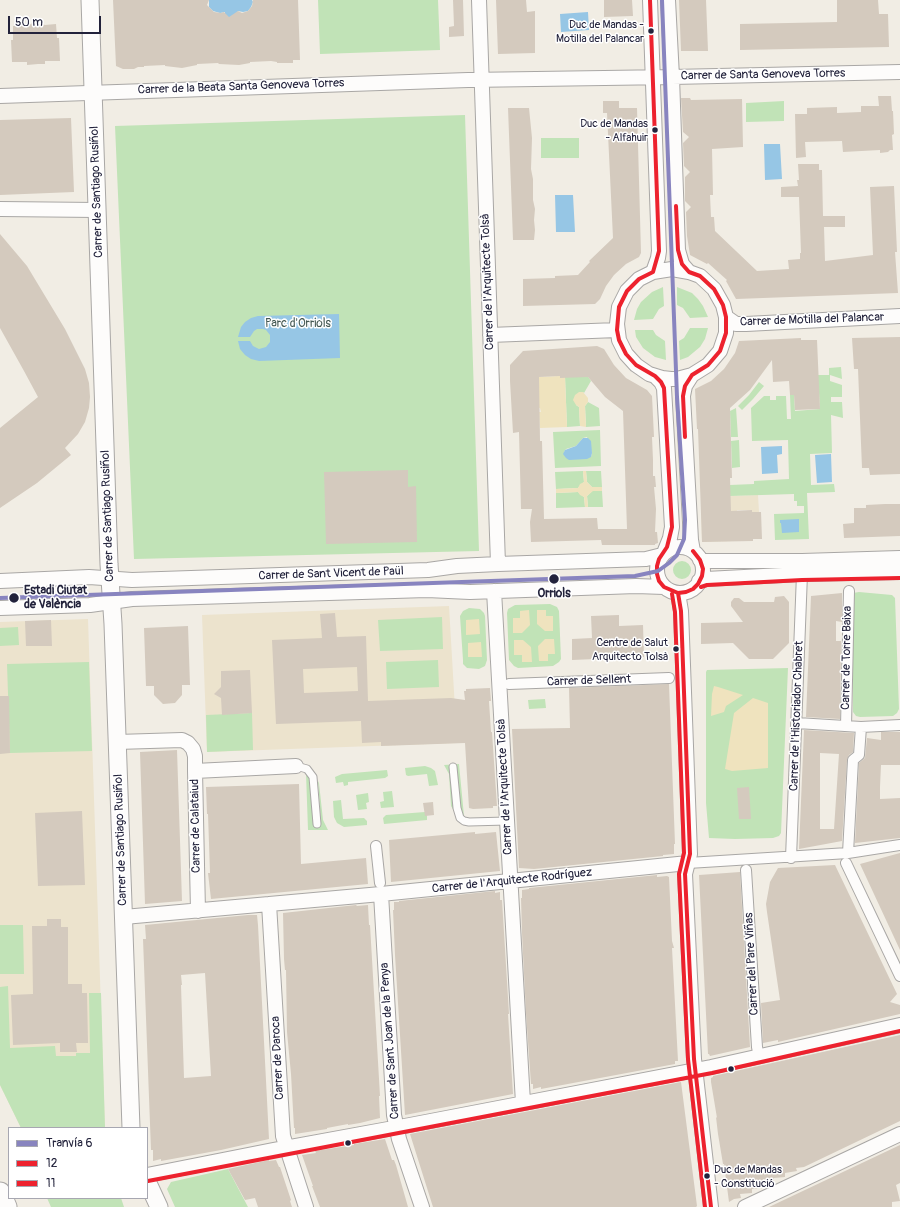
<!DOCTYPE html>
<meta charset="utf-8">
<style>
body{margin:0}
#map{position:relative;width:900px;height:1207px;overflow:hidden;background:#f1ede4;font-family:Pangolin,sans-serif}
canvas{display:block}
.legend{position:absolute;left:8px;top:1127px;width:140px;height:72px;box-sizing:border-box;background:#fff;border:1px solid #a7a7b1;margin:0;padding:5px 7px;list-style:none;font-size:12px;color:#22223b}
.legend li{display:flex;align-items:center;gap:8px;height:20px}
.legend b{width:20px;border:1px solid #a7a7b1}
.scale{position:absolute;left:8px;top:16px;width:93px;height:18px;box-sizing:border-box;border:2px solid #22223b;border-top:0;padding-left:5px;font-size:12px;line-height:14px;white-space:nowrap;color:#22223b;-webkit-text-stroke:3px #fff;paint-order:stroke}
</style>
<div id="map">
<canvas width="900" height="1207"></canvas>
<ul class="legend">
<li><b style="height:5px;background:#8884bf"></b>Tranvía 6</li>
<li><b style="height:5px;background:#ed222e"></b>12</li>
<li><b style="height:5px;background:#ed222e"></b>11</li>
</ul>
<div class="scale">50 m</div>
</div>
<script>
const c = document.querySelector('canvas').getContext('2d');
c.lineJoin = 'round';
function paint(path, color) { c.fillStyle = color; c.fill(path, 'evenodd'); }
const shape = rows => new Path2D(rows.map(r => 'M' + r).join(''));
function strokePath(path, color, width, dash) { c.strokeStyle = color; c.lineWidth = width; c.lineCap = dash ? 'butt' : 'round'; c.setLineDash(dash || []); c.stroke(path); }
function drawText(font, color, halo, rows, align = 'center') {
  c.font = font + ' Pangolin,sans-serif'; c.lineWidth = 3; c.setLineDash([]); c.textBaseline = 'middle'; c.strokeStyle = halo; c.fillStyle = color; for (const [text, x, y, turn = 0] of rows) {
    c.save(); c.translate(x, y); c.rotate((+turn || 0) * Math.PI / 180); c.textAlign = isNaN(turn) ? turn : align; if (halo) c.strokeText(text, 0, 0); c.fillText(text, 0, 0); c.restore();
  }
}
const built = shape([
 [758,495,759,512,752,512,751,510,737,510,733,541,702,542,701,505,710,497],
 [449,606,457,743,207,752,202,615],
 [88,619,105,1128,21,1128,0,1085,0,622]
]);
const green = shape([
 [318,0,438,0,440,50,320,54],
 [784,101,784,121,746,122,746,103],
 [465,115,479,551,134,559,115,126],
 [541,138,579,138,579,158,541,158],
 [663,287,664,306,659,309,653,319,634,320,637,309,641,302,652,292],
 [677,287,692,293,698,299,703,306,708,317,690,318,683,308,677,305],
 [690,328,708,328,705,339,700,347,688,357,680,360,679,341,684,338],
 [635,330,653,330,656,335,665,341,666,360,655,357,643,348,636,337],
 [841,367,842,379,830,375,830,381,842,385,842,397,831,397,831,402,842,402,843,418,831,415,832,453,810,454,811,485,834,484,835,492,807,493,809,539,775,540,774,514,804,513,804,506,797,506,797,501,794,501,794,494,730,496,730,485,754,484,754,481,789,479,788,440,752,441,751,408,764,396,770,396,770,400,776,400,776,396,786,396,787,419,791,419,790,395,794,395,795,411,820,409,819,393,813,394,818,375,829,375,829,368],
 [587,375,591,381,584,393,583,392,576,405,579,407,580,426,567,427,565,377],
 [759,382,764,386,753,399,742,410,738,406,749,395],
 [588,402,599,408,600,426,586,427,585,406],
 [736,408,738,437,731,437,730,411],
 [600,430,601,466,555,468,553,432],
 [587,437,592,453,591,457,564,452,566,449,576,446,583,438],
 [739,440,740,467,732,468,731,441],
 [583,471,584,482,578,488,556,489,555,472],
 [586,471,601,471,602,487,592,487,587,482],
 [592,491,602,491,603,507,588,507,587,496],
 [578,492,584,497,585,507,556,508,556,493],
 '673 570a9 9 0 1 1 18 0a9 9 0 1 1-18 0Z',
 [859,592,892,595,895,598,899,709,897,713,893,716,860,717,856,716,853,712,853,593],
 [550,604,557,607,559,611,561,659,559,662,553,666,518,668,514,666,509,660,507,613,508,609,515,605],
 [469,608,480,609,484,613,485,616,487,660,485,666,479,669,467,668,463,664,463,660,460,616,463,611],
 [442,617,443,649,380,651,378,620],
 [18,627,19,645,0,646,0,628],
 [438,660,439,687,387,689,386,662],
 [89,662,92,751,10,753,7,664],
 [788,668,781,833,779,836,773,838,735,839,709,838,706,803,706,672,707,670],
 [545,699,546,708,529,709,528,700],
 [252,713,253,750,207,752,206,715],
 [459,764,464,816,462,814,454,811,451,806,449,774,444,765],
 [425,766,431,768,435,771,438,785,429,786,427,774,408,776,406,775,405,768],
 [387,770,388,776,385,778,348,782,348,785,344,786,343,782,336,783,335,777,342,774],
 [306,773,311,780,317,824,321,823,318,781,319,783,323,820,328,830,308,830],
 [392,791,394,807,381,808,380,802,384,801,383,792],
 [368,793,369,802,366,803,367,809,358,810,356,795],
 [341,800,343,819,364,818,367,821,367,825,344,827,337,823,334,817,333,801],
 [425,812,427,816,427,820,384,824,383,818,386,815],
 [0,925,23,925,24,974,0,974],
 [8,986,10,1048,55,1046,56,1056,76,1056,76,1053,90,1053,89,993,101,993,105,1128,21,1128,0,1085,0,987],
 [228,1169,248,1207,175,1207,167,1189,171,1182],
 [47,1198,121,1198,124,1207,51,1207]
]);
const sand = shape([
 [560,376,560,377,565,377,567,427,540,428,539,412,541,412,540,408,539,408,539,377],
 [579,392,583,392,588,398,588,402,585,406,586,427,580,426,579,407,576,405,573,400,575,395],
 [583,471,586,471,587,482,592,487,602,487,602,491,593,491,587,496,588,507,585,507,584,497,580,495,578,492,556,493,556,489,578,488,580,484,584,482],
 [529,610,530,625,522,633,513,633,513,618,520,618,520,611],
 [537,610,546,610,546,616,553,616,553,631,545,631,537,624],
 [479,619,480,634,466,635,466,620],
 [545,639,554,639,555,654,548,654,548,661,539,661,538,646],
 [514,640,523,640,531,647,532,662,522,662,522,655,514,655],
 [481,642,482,657,468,657,468,643],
 [714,686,718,687,743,695,726,706,724,712,711,716,712,694],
 [753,698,768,703,768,768,732,771,725,769,734,713]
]);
const water = shape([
 [209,0,252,0,253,2,251,7,248,11,243,12,238,11,235,22,225,15,225,12,220,13,213,11,209,7],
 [588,12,589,30,561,32,560,14],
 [764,144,780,144,782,179,765,180],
 [555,195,573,195,575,232,556,232],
 [339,314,340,358,259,361,251,359,245,355,240,349,238,341,250,341,253,346,259,349,266,347,270,342,270,335,266,330,263,329,257,329,254,331,250,337,238,337,241,327,245,322,251,318,258,316],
 [583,438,588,438,591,441,592,453,591,457,587,459,569,460,566,458,563,454,565,450,576,446],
 [782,446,782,454,777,455,778,473,762,474,761,447],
 [831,454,832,482,817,483,815,455],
 [799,519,799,532,782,533,781,523,780,523,780,520]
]);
const building = shape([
 [113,0,209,0,207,5,214,12,221,13,224,12,229,17,238,11,242,13,248,11,252,6,253,0,298,0,300,60,293,60,293,63,277,63,277,62,271,61,250,62,250,63,239,65,219,64,218,63,197,64,197,65,182,68,165,66,165,65,144,66,144,67,138,67,134,69,123,69,116,66],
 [453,0,463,0,464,36,449,37,449,27,454,26],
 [496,0,526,0,527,12,535,11,535,53,498,54],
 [604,0,632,0,633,16,604,17],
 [679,0,706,0,708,51,681,51],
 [837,0,878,0,879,14,888,14,889,47,740,50,740,24,837,22],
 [36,22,45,25,56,24,57,38,59,38,60,61,45,61,45,64,38,64,27,65,27,62,12,62,11,40,13,40,13,26,24,26],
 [878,96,891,96,892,111,893,111,894,134,892,135,893,150,890,150,888,152,880,153,880,150,843,152,842,141,805,142,806,157,796,158,795,114,807,114,807,108,837,107,837,113,861,112,861,106,879,106],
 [681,98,690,98,691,100,742,99,743,147,712,149,713,195,710,195,711,217,714,217,715,231,757,271,789,269,788,260,800,259,800,253,801,253,799,197,781,197,781,187,798,186,797,180,799,180,798,164,819,164,819,170,822,170,823,216,845,216,845,227,824,227,825,261,873,255,870,187,894,186,897,252,895,252,898,293,736,299,726,281,727,280,708,263,707,264,690,255,687,236,686,212,691,207,685,201,685,177,690,172,684,166,683,143,689,137,683,132],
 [603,101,619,101,619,108,637,108,641,253,639,257,626,264,614,275,606,286,600,299,595,304,523,306,523,279,555,278,555,276,578,275,590,262,589,261,613,238,607,113,603,113],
 [508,108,529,108,532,138,531,169,533,179,533,200,535,209,534,220,535,230,534,240,513,240],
 [71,118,74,192,0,195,0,120],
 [0,234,27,266,65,329,85,369,89,383,90,397,89,408,85,422,78,434,65,448,71,455,37,483,0,508,0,428,38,397,24,371,0,328],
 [900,337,900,474,870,475,869,468,862,468,858,369,854,369,852,338],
 [801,338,801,340,817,340,820,409,795,410,794,395,790,395,789,381,773,382,772,360,750,390,730,408,732,478,730,478,731,511,752,510,752,512,761,512,762,539,753,539,753,541,702,542,698,429,697,429,695,389,711,381,724,369,735,353,739,341],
 [597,346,604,349,614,365,626,378,647,390,652,396,654,437,652,437,653,460,653,476,655,476,656,487,654,487,656,509,655,532,657,532,658,543,655,544,655,545,602,545,601,540,531,542,530,522,532,509,521,509,519,432,513,433,510,381,510,365,523,351],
 [560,376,560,378,588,377,605,397,623,411,627,529,598,529,597,518,544,519,542,441,540,441,539,377],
 [408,470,408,487,416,486,417,542,326,544,324,472],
 [885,504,900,504,900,536,844,538,843,524,854,523,854,508,866,508,866,505],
 [842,593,842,622,836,621,836,641,841,641,840,719,806,717,811,596],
 [784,596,789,602,789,643,773,659,749,659,733,643,701,644,701,623,743,622,731,606,731,602,734,598,739,598,744,602,774,602,775,597],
 [335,613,337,637,366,636,368,701,451,698,465,700,464,691,466,691,466,689,490,688,491,701,489,701,491,732,492,732,497,806,493,806,493,808,473,809,469,808,465,743,381,746,381,742,362,743,361,721,276,724,272,640,322,638,320,614],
 [357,667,358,691,304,693,303,669],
 [619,615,619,626,643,625,644,657,572,660,572,639,592,638,591,616],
 [51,620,52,646,26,646,25,621],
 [188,626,190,685,182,685,182,695,175,703,163,704,154,695,154,686,146,686,144,628],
 [250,670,252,713,222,715,221,698,214,694,221,687,221,671],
 [669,684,675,844,674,844,674,854,663,855,663,856,534,869,519,868,512,729,570,728,569,688],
 [0,696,9,696,10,753,0,754],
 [804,730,854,733,853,752,849,755,847,760,842,841,799,849],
 [820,753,839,754,834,829,820,829],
 [881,732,900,732,900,765,881,765,880,787,880,799,900,798,900,838,855,843,859,763,865,758,867,738,881,740],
 [177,750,182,901,145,904,140,752],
 [299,784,301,864,366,858,368,884,211,899,208,873,210,873,208,814,207,814,206,787],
 [749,787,751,819,739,819,737,788],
 [433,802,434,815,425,816,423,803],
 [82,811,85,885,38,886,35,813],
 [475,832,475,834,496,832,500,871,391,882,389,840],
 [900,853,900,950,860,864],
 [835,865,897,994,890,1002,900,1005,900,1014,778,1042,778,1040,763,1043,761,1003,780,1000,767,912,766,904,770,882,778,868],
 [740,872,750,1047,710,1056,709,1054,708,1054,699,875],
 [657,875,657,877,667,876,669,877,672,941,674,948,672,948,678,1061,675,1061,675,1064,541,1089,541,1087,533,1089,533,1084,531,1084,526,1013,522,933,521,898,522,898,522,890,529,889,529,888],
 [495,891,495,893,500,892,500,900,502,900,509,1014,508,1014,513,1094,405,1115,395,955,393,910,394,910,394,902,399,902,399,901],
 [356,905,357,906,368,905,369,925,370,925,380,1096,379,1096,380,1118,360,1123,348,1125,348,1124,327,1128,327,1129,295,1134,295,1128,294,1128,291,1074,287,1032,286,970,285,970,284,959,283,913],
 [248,915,257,915,258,925,269,1139,221,1150,161,1161,161,1159,153,1161,153,1150,151,1150,143,939,146,939,145,925],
 [205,973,211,1076,184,1078,181,985,182,985,181,975],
 [47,919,61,919,61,927,68,927,68,984,82,984,82,993,87,993,88,1043,76,1043,77,1052,60,1052,60,1043,13,1045,11,995,33,994,32,926,47,926],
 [900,1035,900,1121,804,1167,796,1168,797,1171,785,1173,785,1177,774,1178,774,1182,762,1183,763,1188,752,1189,752,1193,740,1194,741,1198,734,1199,729,1202,724,1164,723,1164,718,1134,716,1117,717,1118,711,1082,711,1078,713,1077,713,1076],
 [681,1082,697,1206,696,1207,433,1207,410,1134],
 [385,1139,392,1160,394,1160,396,1165,408,1207,320,1207,312,1186,313,1186,302,1155,316,1153,315,1151,354,1145,354,1144],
 [900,1145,900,1183,896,1185,900,1201,892,1202,892,1207,769,1207],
 [269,1160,269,1161,276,1160,279,1167,280,1167,291,1200,290,1201,292,1207,258,1207,255,1198,245,1200,228,1169]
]);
const service = shape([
 [296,766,307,769,313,777,317,824],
 [453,767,457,808,460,818,464,821,469,822,507,821]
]);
const pedestrian = shape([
 [509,684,669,678],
 [797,723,861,727,900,725],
 [846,726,849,591],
 [376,846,380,883],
 [848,853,853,760,859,755,861,727],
 [791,858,802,574],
 [688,863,848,853,900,845],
 [846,863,900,976],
 [746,870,757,1047,759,1057]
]);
const minor = shape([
 [479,0,498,564],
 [650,0,659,251,658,258,653,272],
 [668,0,672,77,678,250,682,264,689,272],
 [0,96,468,80,672,77,900,72],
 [0,209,97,210],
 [726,317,736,324,746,324,900,316],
 [490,335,617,330],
 [692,375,677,379,671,379,662,378,649,374,636,365,626,354,619,340,617,324,619,307,627,291,639,279,653,272,672,269,689,272,700,276,714,289,723,305,726,317,726,333,720,351,708,365,692,375,685,386,683,396,691,540,693,551],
 [655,376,661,382,664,388,672,527,670,538,664,553],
 '657 570a23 23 0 1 1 46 0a23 23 0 1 1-46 0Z',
 [700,560,704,561,802,561,900,558],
 [0,581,89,577,132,580,428,570,457,566,498,564,646,559,662,555],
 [699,581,706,579,802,574,900,572],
 [494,591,523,1103],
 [678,593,681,611,690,854,685,874,694,1059,711,1207],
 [0,608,90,605,132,599,427,590,470,592,636,586,664,587],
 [117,742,182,740,188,743,193,749,195,756,195,771,198,911],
 [195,771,296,766],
 [381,894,394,1115,399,1139,422,1207],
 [269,904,283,1136,306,1207],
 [124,917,381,894,688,863],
 [147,1175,273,1150,410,1125,711,1067,900,1025],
 [745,1207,900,1134]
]);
const tertiary = shape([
 [90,0,109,564,113,624,131,1128],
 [147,1181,159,1207]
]);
const primary = shape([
 [0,1193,6,1207]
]);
const bus1 = shape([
 [650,0,659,251,653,272,639,279,627,291,619,307,617,330,619,340,626,354,636,365,655,376,661,382,664,388,672,527,667,547,659,559,657,566,657,574,659,581,664,587,678,593,686,592,693,589,698,584,702,576,703,569,700,560,693,551],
 [676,206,678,250,682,264,689,272,700,276,714,289,723,305,726,317,726,333,720,351,708,365,692,375,685,386,683,396,685,437],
 [678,593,681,611,690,854,685,874,694,1059,711,1207]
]);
const bus2 = shape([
 [701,587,707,585,802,580,900,578],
 [672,594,675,612,684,853,679,874,688,1059,705,1207],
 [148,1181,712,1073,900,1031]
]);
const tram1 = shape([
 [0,598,635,576,658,571,669,563,677,555,684,539,685,520,677,397,662,0]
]);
const markers = [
 [651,31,3.5,"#22223b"],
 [655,130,3.5,"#22223b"],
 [554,579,5.5,"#22223b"],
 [14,598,5.5,"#22223b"],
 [676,649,3.5,"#22223b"],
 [731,1069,3.5,"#22223b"],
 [348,1143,3.5,"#22223b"],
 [707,1176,3.5,"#22223b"]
];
const busNames = [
 ["Duc de Mandas -",644,25],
 ["Motilla del Palancar",644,39],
 ["Duc de Mandas",648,124],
 ["- Alfahuir",648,138],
 ["Centre de Salut",668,643],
 ["Arquitecto Tolsà",668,657],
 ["Duc de Mandas",714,1170,"left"],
 ["- Constitució",714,1184,"left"]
];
const streetNames = [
 ["Carrer de Santa Genoveva Torres",763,75,-1],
 ["Carrer de la Beata Santa Genoveva Torres",241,87,-2],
 ["Carrer de Santiago Rusiñol",97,192,-92],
 ["Carrer de l'Arquitecte Tolsà",488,282,-92],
 ["Carrer de Motilla del Palancar",812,320,-2],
 ["Carrer de Santiago Rusiñol",108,516,-92],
 ["Carrer de Sant Vicent de Paül",331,574,-2],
 ["Carrer de Torre Baixa",847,658,-89],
 ["Carrer de Sellent",589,681,-2],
 ["Carrer de l'Historiador Chabret",797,716,-88],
 ["Carrer de l'Arquitecte Tolsà",505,787,-93],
 ["Carrer de Calataiud",196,826,-91],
 ["Carrer de Santiago Rusiñol",121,840,-92],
 ["Carrer de l'Arquitecte Rodríguez",512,881,-6],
 ["Carrer del Pare Viñas",752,964,-93],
 ["Carrer de Sant Joan de la Penya",390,1041,-94],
 ["Carrer de Daroca",278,1058,-93]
];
const parkNames = [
 ["Parc d'Orriols",298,324]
];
const stopNames = [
 ["Estadi Ciutat",24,591],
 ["de València",24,605],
 ["Orriols",554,594,"center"]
];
paint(built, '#ece3cd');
paint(green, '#c1e3b7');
paint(sand, '#efe3be');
paint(water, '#96c6e5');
paint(building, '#d4cabe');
strokePath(service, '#a9a7a5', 9);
strokePath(pedestrian, '#a9a7a5', 12);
strokePath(minor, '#a9a7a5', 16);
strokePath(tertiary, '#a9a7a5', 19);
strokePath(primary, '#a9a7a5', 23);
strokePath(service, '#fdfcfb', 7);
strokePath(pedestrian, '#fdfcfb', 10);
strokePath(minor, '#fdfcfb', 14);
strokePath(tertiary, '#fdfcfb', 17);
strokePath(primary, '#fdfcfb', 21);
strokePath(bus1, '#ed222e', 4);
strokePath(bus2, '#ed222e', 4);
strokePath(tram1, '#8884bf', 4);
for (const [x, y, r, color] of markers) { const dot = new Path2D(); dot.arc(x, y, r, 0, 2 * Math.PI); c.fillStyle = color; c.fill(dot); strokePath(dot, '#fff', 1.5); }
drawText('11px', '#22223b', '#fff', busNames, 'right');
drawText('12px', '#22223b', '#fff', streetNames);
drawText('12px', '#465a55', '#fff', parkNames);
drawText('bold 12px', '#22223b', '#fff', stopNames, 'left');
</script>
